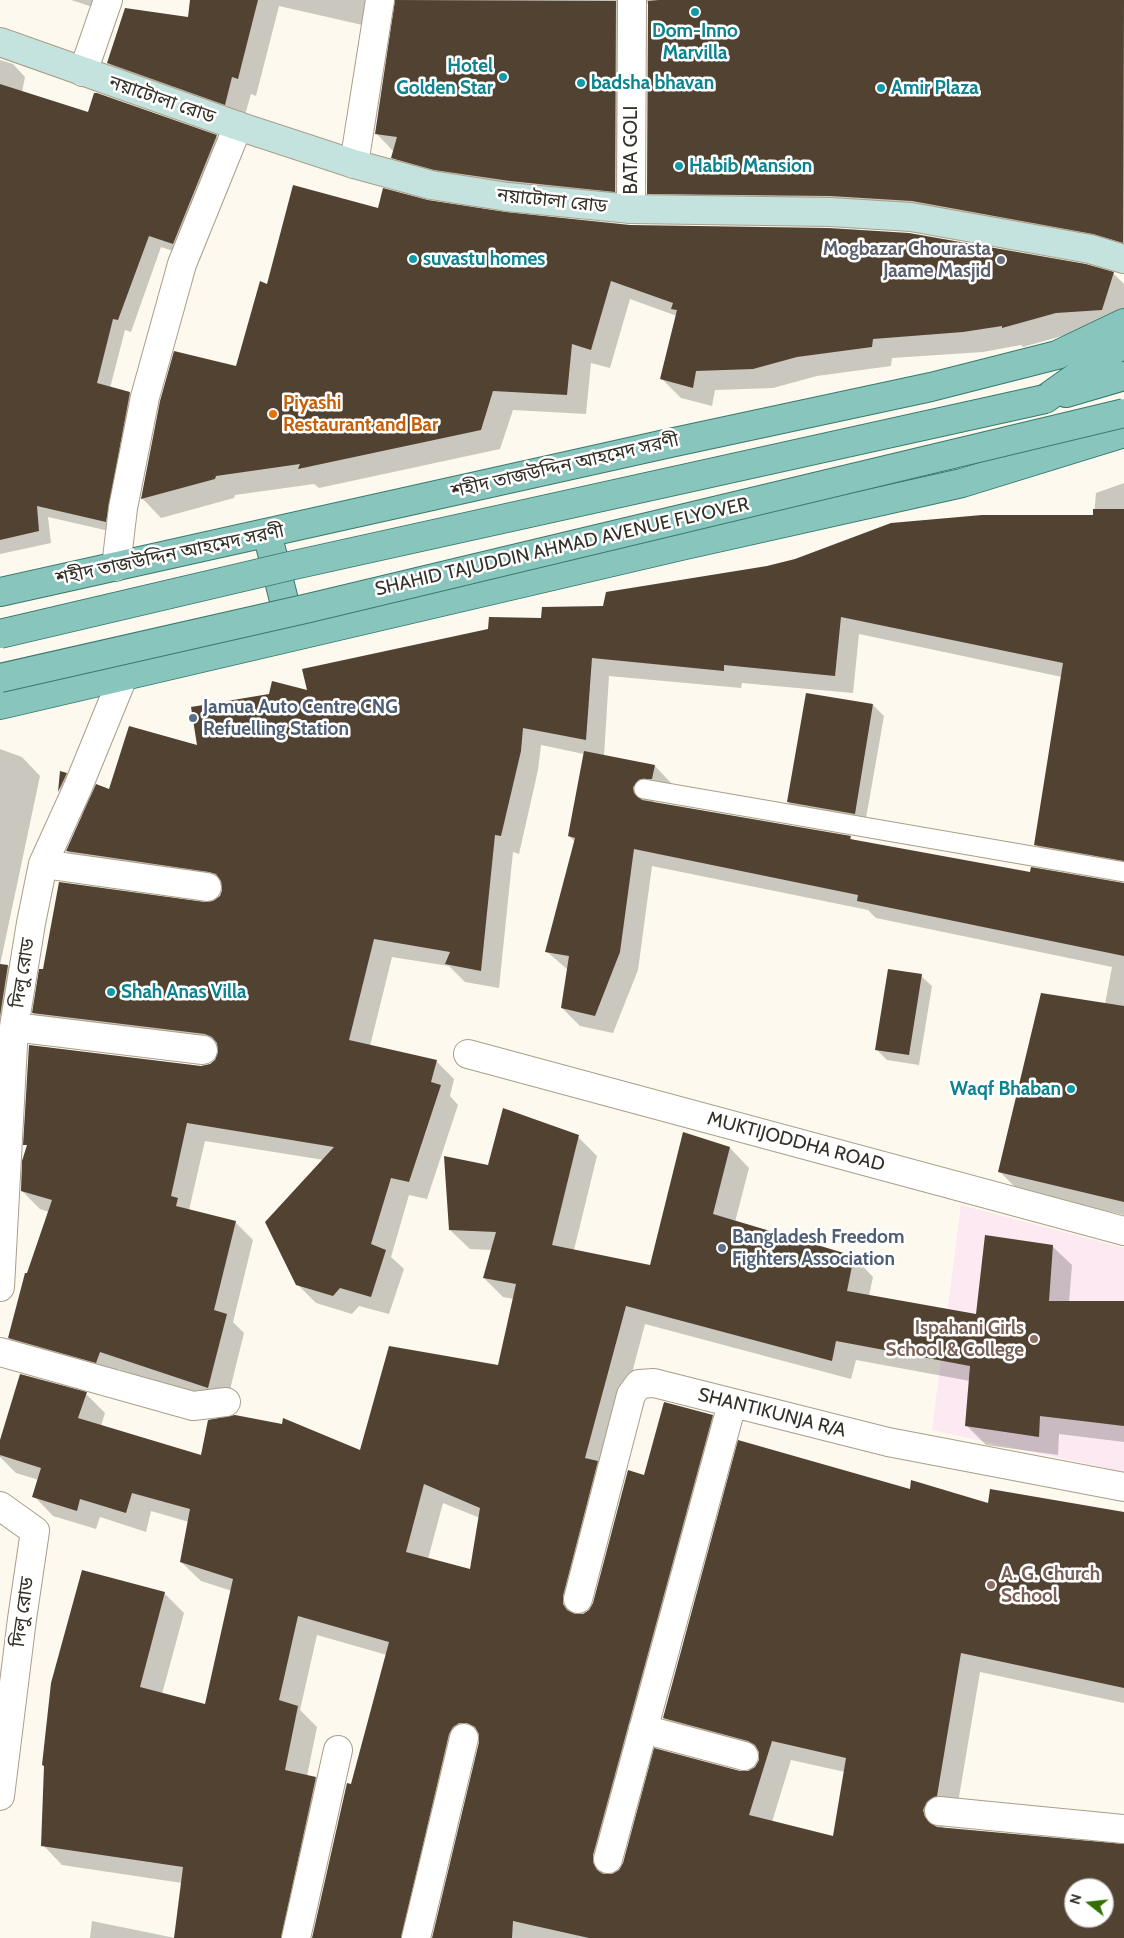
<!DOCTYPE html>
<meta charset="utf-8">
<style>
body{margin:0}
#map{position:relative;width:1124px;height:1938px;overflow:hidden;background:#fdf9ef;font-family:Cabin,sans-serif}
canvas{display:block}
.north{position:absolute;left:1064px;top:1878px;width:50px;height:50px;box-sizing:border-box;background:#fff;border:1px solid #aeaca9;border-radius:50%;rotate:286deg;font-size:14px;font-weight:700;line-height:20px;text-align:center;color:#343027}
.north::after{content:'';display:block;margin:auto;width:18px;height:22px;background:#327003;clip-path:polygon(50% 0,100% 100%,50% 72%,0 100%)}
</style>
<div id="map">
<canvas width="1124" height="1938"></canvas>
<div class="north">N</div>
</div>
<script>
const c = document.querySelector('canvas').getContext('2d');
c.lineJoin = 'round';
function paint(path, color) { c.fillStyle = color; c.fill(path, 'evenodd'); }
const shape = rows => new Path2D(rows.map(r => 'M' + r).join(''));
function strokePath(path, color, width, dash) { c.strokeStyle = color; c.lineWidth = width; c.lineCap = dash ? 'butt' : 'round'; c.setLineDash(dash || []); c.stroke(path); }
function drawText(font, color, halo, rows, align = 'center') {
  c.font = font + ' Cabin,"Noto Sans Bengali",sans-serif'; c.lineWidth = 5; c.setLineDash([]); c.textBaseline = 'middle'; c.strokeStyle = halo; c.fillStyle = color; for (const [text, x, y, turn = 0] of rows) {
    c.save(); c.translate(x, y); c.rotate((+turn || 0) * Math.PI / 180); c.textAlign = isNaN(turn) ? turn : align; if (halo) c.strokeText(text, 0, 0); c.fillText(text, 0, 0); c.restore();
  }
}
const education = shape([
 [961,1205,1124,1248,1124,1472,932,1430]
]);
const shadow = shape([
 [71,0,107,0,102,10],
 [208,0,1124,0,1124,255,931,219,666,211,648,193,649,3,642,5,633,209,411,176,393,158,394,152,376,133,397,3,393,3,380,29,279,6,256,96,251,94,243,122,126,81,108,63,200,20],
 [0,60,13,64,25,77,22,92,89,113,216,136,228,148,185,255,161,247,131,332,125,330,110,388,130,393,142,405,118,533,48,517,51,543,0,554],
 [428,202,505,214,1113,273,1124,284,1124,321,1076,332,1023,347,1021,345,983,352,892,358,891,366,817,376,773,388,715,390,712,406,681,398,662,379,677,316,630,299,610,368,591,363,586,414,513,410,500,449,319,488,314,484,235,495,234,498,161,518,142,498,237,368,268,285,379,210],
 [1124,483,1124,875,1054,863,1036,845,1062,677,859,634,853,693,742,683,741,688,609,676,604,756,655,766,673,785,652,803,850,837,853,840,1031,873,1124,884,1124,1215,1018,1190,1000,1172,1105,1004,1112,967,876,918,868,910,652,866,638,970,613,1033,580,1026,562,1008,568,970,546,951,575,842,569,836,584,754,541,745,538,770,519,854,513,852,499,988,465,982,449,966,392,957,370,1046,436,1061,454,1079,450,1096,458,1105,427,1199,409,1195,391,1257,404,1269,389,1314,359,1306,352,1314,316,1303,297,1284,324,1160,205,1141,189,1210,235,1222,253,1240,233,1322,244,1333,226,1406,118,1369,114,1380,28,1356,9,1338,49,1212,40,1209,22,1191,201,1067,209,1066,216,1061,220,1052,52,1031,33,1013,205,904,214,902,221,897,224,889,85,869,67,851,83,815,60,792,61,772,66,774,91,799,309,692,542,619,1094,516,1096,493],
 [807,694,873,705,884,716,865,824,799,813,788,802],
 [0,749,22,757,40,776,0,965,8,966,26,985,0,1118],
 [921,976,932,986,919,1065,887,1060,876,1049],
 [684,1134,730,1148,749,1168,735,1222,854,1257,873,1277,869,1296,977,1316,1052,1246,1072,1265,1069,1302,1124,1302,1124,1442,1059,1434,1058,1455,986,1445,967,1426,970,1381,856,1360,851,1379,645,1324,606,1471,616,1482,582,1616,590,1611,645,1476,712,1416,732,1436,612,1876,740,1772,749,1772,756,1768,760,1758,683,1737,664,1718,911,1491,989,1505,1124,1513,1124,1703,980,1672,956,1815,946,1821,943,1828,1124,1858,1124,1938,433,1938,481,1741,472,1746,424,1938,313,1938,387,1655,317,1635,300,1710,317,1727,307,1776,315,1778,335,1797,303,1938,175,1938,182,1883,62,1865,43,1845,164,1593,184,1613,162,1694,206,1706,232,1591,201,1581,181,1562,189,1522,151,1511,146,1532,100,1517,96,1529,53,1516,34,1496,39,1480,16,1473,0,1457,0,1444,86,1394,105,1413,101,1426,202,1457,360,1451,499,1367,514,1299,503,1297,484,1278,492,1250,470,1249,450,1230,489,1166,578,1137,597,1156,574,1250,651,1266],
 [443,1503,480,1518,471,1571,428,1559],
 [791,1760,845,1772,834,1838,772,1822],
 [1074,1888,1104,1888,1104,1918,1074,1918],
 [92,1921,175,1938,90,1938]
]);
const building = shape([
 [190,0,258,0,238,79,232,77,225,105,107,63,125,8,188,17],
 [395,0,616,1,615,192,510,181,434,170,391,158,397,137,375,134],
 [659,0,1124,0,1123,243,1093,234,912,201,830,196,647,194,648,1],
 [0,84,88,112,94,93,97,93,217,135,173,244,149,236,118,320,113,319,97,383,130,392,106,522,37,506,39,531,0,540],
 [293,185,378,208,383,188,428,200,506,212,630,225,829,228,909,233,1086,264,1114,272,1102,310,1056,313,1002,328,1002,326,963,332,873,339,872,347,797,357,753,369,696,371,693,388,660,379,677,310,671,309,673,303,611,281,591,350,572,344,567,395,493,391,481,430,298,469,300,464,216,476,215,479,141,499,160,401,174,351,236,366,260,281,267,284],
 [1093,509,1124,509,1124,861,1034,845,1063,663,841,617,835,676,724,665,724,671,592,658,586,740,523,728,521,751,501,836,495,835,481,971,445,964,450,952,374,939,349,1040,437,1060,431,1082,441,1085,409,1182,391,1178,371,1244,386,1250,371,1297,340,1288,333,1296,296,1285,265,1222,334,1147,187,1123,171,1196,178,1198,176,1206,236,1221,214,1310,227,1314,208,1388,100,1352,96,1363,8,1338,25,1273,27,1273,52,1200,21,1191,22,1161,27,1145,23,1145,29,1045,201,1066,210,1064,215,1060,218,1052,217,1043,212,1037,205,1034,32,1013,39,969,43,969,59,882,205,902,213,901,220,896,222,890,221,881,216,874,209,872,66,851,96,784,109,789,129,726,197,745,191,707,269,694,272,681,307,690,302,669,488,629,489,617,541,618,542,607,603,606,606,592,767,566,795,559,891,523,982,515,1093,515],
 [806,693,873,704,855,814,787,802],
 [584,751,655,765,652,779,640,779,633,787,634,793,642,800,851,836,850,839,1030,872,1031,867,1124,883,1124,956,857,901,858,895,634,849,620,952,595,1016,561,1008,569,956,545,952,575,838,568,836],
 [60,771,67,773,58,792],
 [0,964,8,965,0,1016],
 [888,969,922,974,909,1055,875,1050],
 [1041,993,1124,1006,1124,1202,998,1172],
 [503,1108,579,1135,552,1245,650,1265,683,1132,730,1147,713,1214,854,1256,847,1291,976,1314,985,1235,1053,1245,1049,1301,1124,1301,1124,1426,1040,1416,1039,1437,965,1426,970,1366,836,1341,832,1361,626,1306,585,1458,598,1461,563,1596,563,1604,567,1610,575,1614,583,1614,589,1610,593,1603,628,1470,644,1475,664,1402,713,1415,593,1855,593,1862,597,1870,603,1874,612,1874,619,1870,623,1863,654,1748,740,1771,748,1771,755,1767,759,1760,759,1752,755,1745,748,1741,663,1718,738,1440,910,1489,911,1480,988,1503,990,1489,1124,1512,1124,1688,961,1653,937,1796,927,1802,923,1810,925,1817,930,1823,937,1827,1124,1844,1124,1938,589,1938,513,1921,512,1938,432,1938,479,1742,479,1734,475,1727,467,1723,459,1723,453,1727,449,1734,401,1938,312,1938,347,1783,351,1784,389,1642,298,1616,279,1700,298,1706,285,1770,316,1777,281,1938,174,1938,183,1867,41,1846,44,1766,42,1765,51,1683,82,1570,165,1592,140,1687,205,1704,233,1579,180,1562,190,1509,132,1493,126,1513,80,1499,77,1511,32,1497,41,1468,0,1455,0,1440,20,1374,87,1392,78,1418,201,1455,208,1420,235,1415,282,1424,283,1418,360,1450,389,1346,498,1365,516,1284,483,1278,496,1232,449,1230,444,1156,488,1165],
 [424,1484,480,1508,470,1569,406,1552],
 [772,1741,846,1758,833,1836,749,1815],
 [1074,1888,1104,1888,1104,1918,1074,1918]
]);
const lane = shape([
 [644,789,1124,872]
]);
const street = shape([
 [83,72,108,0],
 [354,164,380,0],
 [631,209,632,0],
 [116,567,123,508,145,397,182,264,238,126],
 [43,864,207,887],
 [14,1027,203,1050],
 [468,1054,1124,1231],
 [0,1287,14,1027,31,923,43,864,78,787,123,677],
 [0,1352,193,1406,226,1402],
 [0,1506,35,1531,22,1619,0,1796],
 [578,1599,631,1395,639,1384,654,1383,888,1442,1124,1487],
 [643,1729,744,1756],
 [939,1811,1124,1829],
 [608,1859,732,1404],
 [296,1938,338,1750],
 [416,1938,464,1738]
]);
const secondary = shape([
 [0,42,238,126,354,164,431,185,508,197,631,209,830,212,911,217,1090,249,1124,259]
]);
const primary = shape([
 [1066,393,1124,376],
 [1045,399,1124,343],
 [267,533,293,636],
 [0,592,670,443,931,387,1057,355,1124,323],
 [0,705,681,546,962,483,1124,433]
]);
const primaryBridge = shape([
 [0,634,294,565,1045,399],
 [0,678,309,608,1124,413]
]);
const markers = [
 [695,12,5,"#0f9aa8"],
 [503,77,5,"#0f9aa8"],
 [581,83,5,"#0f9aa8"],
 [881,88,5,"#0f9aa8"],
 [679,166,5,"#0f9aa8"],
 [413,259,5,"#0f9aa8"],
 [1001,260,5,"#6b7280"],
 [273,414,5,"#e8710a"],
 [193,718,5,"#5c6f8a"],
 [111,992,5,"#0f9aa8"],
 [1071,1089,5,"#0f9aa8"],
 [722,1248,5,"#5c6f8a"],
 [1034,1339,5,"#8d6e63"],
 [991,1585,5,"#8d6e63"]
];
const cultureNames = [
 ["Dom-Inno",695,31,"center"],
 ["Marvilla",695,53,"center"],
 ["Hotel",493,66,"right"],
 ["Golden Star",493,88,"right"],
 ["badsha bhavan",591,83],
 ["Amir Plaza",891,88],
 ["Habib Mansion",689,166],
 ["suvastu homes",423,259],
 ["Shah Anas Villa",121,992],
 ["Waqf Bhaban",1061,1089,"right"]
];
const streetNames = [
 ["নয়াটোলা রোড",162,100,19],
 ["BATA GOLI",631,150,-90],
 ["নয়াটোলা রোড",552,201,6],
 ["শহীদ তাজউদ্দিন আহমেদ সরণী",565,466,-13],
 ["SHAHID TAJUDDIN AHMAD AVENUE FLYOVER",562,547,-13],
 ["শহীদ তাজউদ্দিন আহমেদ সরণী",170,555,-12],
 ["দিলু রোড",23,973,-81],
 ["MUKTIJODDHA ROAD",796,1142,15],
 ["SHANTIKUNJA R/A",772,1413,14],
 ["দিলু রোড",23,1612,-82]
];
const worshipNames = [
 ["Mogbazar Chourasta",991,249],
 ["Jaame Masjid",991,271]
];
const foodNames = [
 ["Piyashi",283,403],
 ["Restaurant and Bar",283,425]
];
const serviceNames = [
 ["Jamua Auto Centre CNG",203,707],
 ["Refuelling Station",203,729],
 ["Bangladesh Freedom",732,1237],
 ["Fighters Association",732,1259]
];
const educationNames = [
 ["Ispahani Girls",1024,1328],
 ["School & College",1024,1350],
 ["A. G. Church",1001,1574,"left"],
 ["School",1001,1596,"left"]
];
paint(education, '#fce9f2');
paint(shadow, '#0003');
paint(building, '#514231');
strokePath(lane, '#a99e88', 21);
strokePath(street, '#a99e88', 30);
strokePath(secondary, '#a99e88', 30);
strokePath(primary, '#37796c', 30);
strokePath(lane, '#fff', 19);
strokePath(street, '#fff', 28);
strokePath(secondary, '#c4e2de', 28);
strokePath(primary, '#88c6bd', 28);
strokePath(primaryBridge, '#37796c', 30, []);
strokePath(primaryBridge, '#88c6bd', 28);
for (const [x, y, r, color] of markers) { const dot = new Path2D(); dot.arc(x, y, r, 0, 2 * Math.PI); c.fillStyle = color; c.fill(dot); strokePath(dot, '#fff', 2); }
drawText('bold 19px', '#0d838f', '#fff', cultureNames, 'left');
drawText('19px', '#343027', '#fff', streetNames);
drawText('bold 19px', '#5b616d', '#fff', worshipNames, 'right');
drawText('bold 19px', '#c56008', '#fff', foodNames, 'left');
drawText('bold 19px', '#4e5e75', '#fff', serviceNames, 'left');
drawText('bold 19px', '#785e54', '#fff', educationNames, 'right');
</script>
